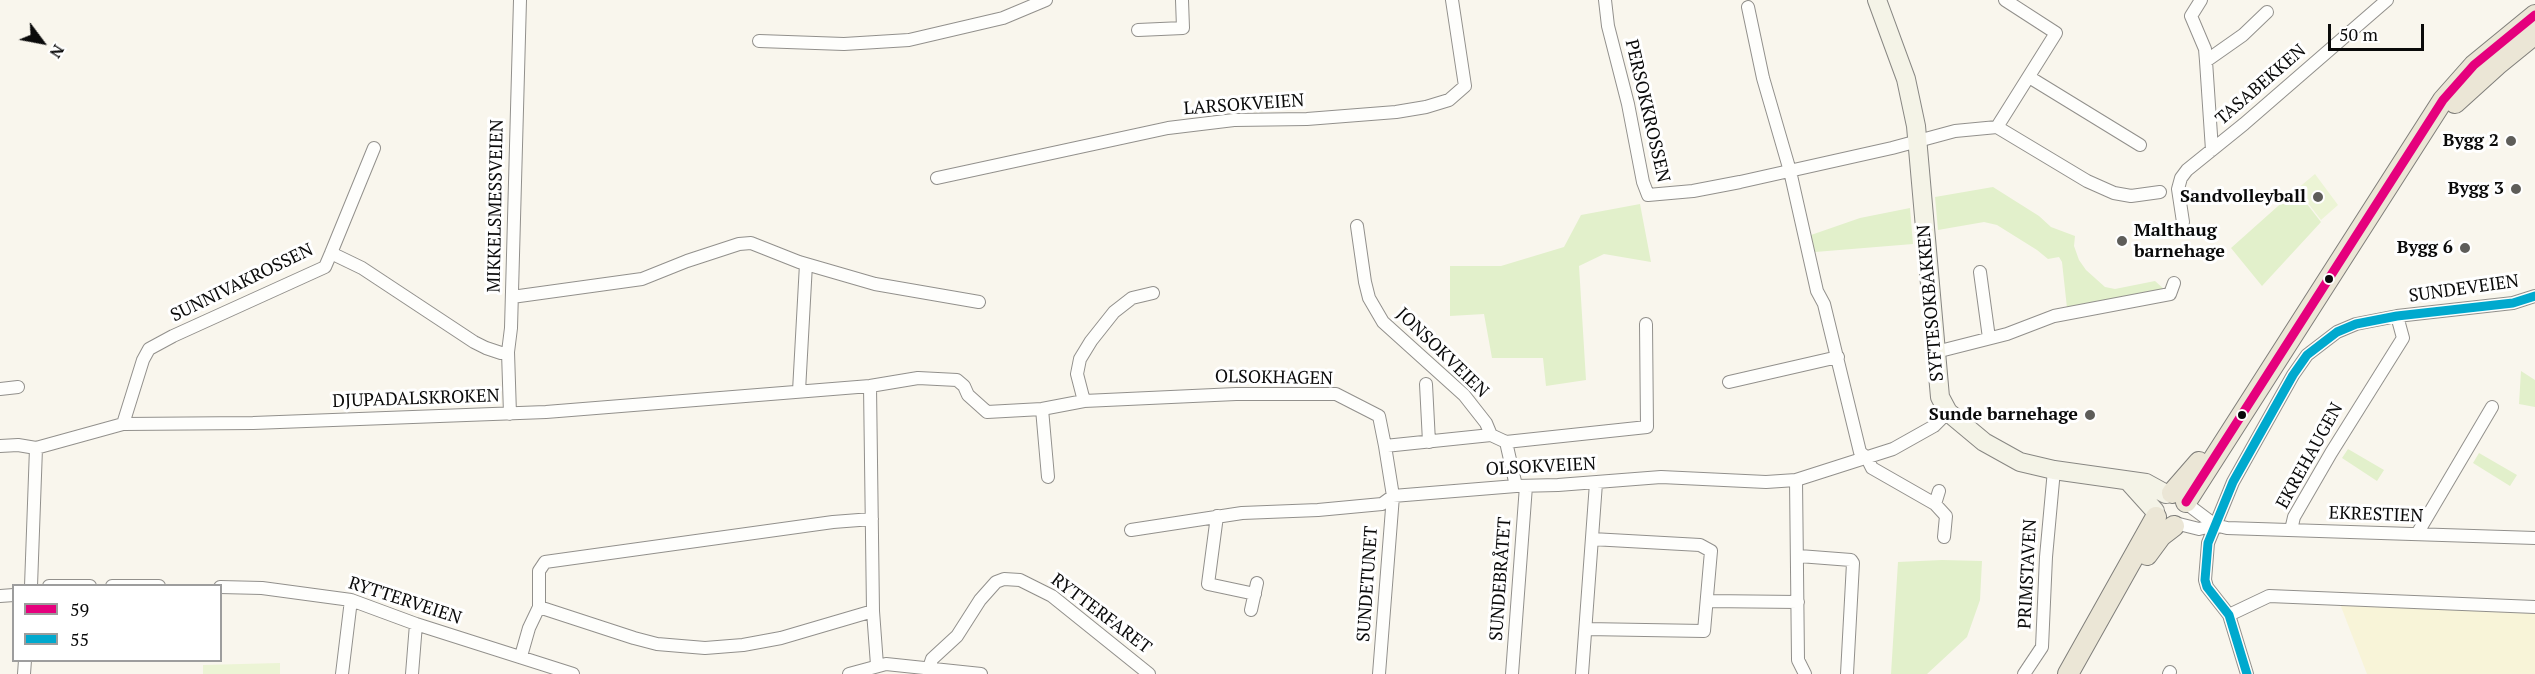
<!DOCTYPE html>
<meta charset="utf-8">
<style>
body{margin:0}
#map{position:relative;width:2535px;height:674px;overflow:hidden;background:#f9f6ed;font-family:"PT Serif",serif}
canvas{display:block}
.legend{position:absolute;left:12px;top:584px;width:210px;height:78px;box-sizing:border-box;background:#fff;border:2px solid #9d9d9d;margin:0;padding:8px 10px;list-style:none;font-size:18px;color:#0a0a0a}
.legend li{display:flex;align-items:center;gap:12px;height:30px}
.legend b{width:30px;border:2px solid #9d9d9d}
.north{position:absolute;left:12px;top:12px;width:60px;height:60px;-webkit-text-stroke:4px #fff;paint-order:stroke;rotate:122deg;font-size:16px;font-weight:700;line-height:24px;text-align:center;color:#0a0a0a}
.north::after{content:'';display:block;margin:auto;width:21px;height:27px;background:#0a0a0a;clip-path:polygon(50% 0,100% 100%,50% 72%,0 100%)}
.scale{position:absolute;left:2328px;top:24px;width:96px;height:27px;box-sizing:border-box;border:3px solid #0a0a0a;border-top:0;padding-left:8px;font-size:18px;line-height:21px;white-space:nowrap;color:#0a0a0a;-webkit-text-stroke:4px #fff;paint-order:stroke}
</style>
<div id="map">
<canvas width="2535" height="674"></canvas>
<ul class="legend">
<li><b style="height:8px;background:#e5007d"></b>59</li>
<li><b style="height:8px;background:#00a9ce"></b>55</li>
</ul>
<div class="north">N</div>
<div class="scale">50 m</div>
</div>
<script>
const c = document.querySelector('canvas').getContext('2d');
c.lineJoin = 'round';
function paint(path, color) { c.fillStyle = color; c.fill(path, 'evenodd'); }
const shape = rows => new Path2D(rows.map(r => 'M' + r).join(''));
function strokePath(path, color, width, dash) { c.strokeStyle = color; c.lineWidth = width; c.lineCap = dash ? 'butt' : 'round'; c.setLineDash(dash || []); c.stroke(path); }
function drawText(font, color, halo, rows, align = 'center') {
  c.font = font + ' "PT Serif",serif'; c.lineWidth = 6; c.setLineDash([]); c.textBaseline = 'middle'; c.strokeStyle = halo; c.fillStyle = color; for (const [text, x, y, turn = 0] of rows) {
    c.save(); c.translate(x, y); c.rotate((+turn || 0) * Math.PI / 180); c.textAlign = isNaN(turn) ? turn : align; if (halo) c.strokeText(text, 0, 0); c.fillText(text, 0, 0); c.restore();
  }
}
const farmland = shape([
 [2340,604,2535,612,2535,674,2367,674]
]);
const green = shape([
 [1993,187,2039,216,2051,227,2075,236,2074,246,2079,260,2086,270,2105,287,2115,289,2155,281,2165,290,2067,308,2062,262,2059,257,2048,259,2037,250,1997,225,1984,222,1938,230,1935,197],
 [2296,190,2321,222,2262,286,2231,248],
 [1640,204,1651,262,1604,254,1579,266,1586,380,1546,386,1543,358,1492,358,1484,314,1450,316,1450,266,1501,266,1564,247,1581,215],
 [1910,208,1913,244,1815,252,1811,235,1860,218],
 [2521,371,2535,380,2535,407,2519,404],
 [2348,449,2384,470,2377,481,2342,458],
 [2479,453,2517,475,2510,486,2473,463],
 [1942,560,1982,561,1980,600,1967,637,1927,674,1891,674,1898,562]
]);
const pitch = shape([
 [2315,174,2338,205,2321,220,2297,189],
 [280,663,280,674,203,674,203,665]
]);
const street = shape([
 [1605,0,1608,26,1628,104,1643,182,1648,195,1693,191,1740,182,1892,148,1955,131,1997,127,2087,181,2114,193,2131,196,2160,192],
 [2201,0,2191,16,2205,49,2206,61],
 [1748,7,1763,78,1790,171,1817,291,1824,304,1860,452,1867,458,1872,468,1935,504,1946,516,1944,537],
 [1138,30,1183,28,1182,0],
 [759,41,844,44,909,40,1003,18,1046,0],
 [2029,77,2140,145],
 [1997,127,2056,33,2005,0],
 [2212,150,2206,61,2243,35,2267,12],
 [937,178,1168,128,1234,120,1307,119,1396,112,1426,107,1449,100,1465,86,1452,0],
 [2183,222,2178,189,2181,178,2187,170,2244,124,2387,0],
 [1357,226,1365,282,1369,298,1383,322,1464,395,1486,423,1491,435,1506,442,1516,486],
 [331,253,374,148],
 [1980,272,1989,338],
 [512,297,642,279,687,261,739,244,751,243,799,262,875,284,979,302],
 [1936,352,2007,334,2054,316,2170,294,2174,283],
 [1729,382,1838,357],
 [1426,384,1429,442],
 [870,386,873,611,877,665],
 [0,389,18,387],
 [799,391,806,264],
 [1084,401,1077,374,1080,359,1091,341,1114,312,1132,298,1153,293],
 [1042,409,1048,477],
 [510,414,508,352,511,328,520,0],
 [123,424,143,360,149,349,173,336,325,267,331,253,362,268,474,342,486,348,501,353,508,352],
 [1506,442,1647,427,1646,324],
 [0,446,18,445,36,448],
 [1385,446,1491,435],
 [36,448,123,424,253,423,546,412,870,386,918,378,957,380,964,386,968,395,987,412,1042,409,1084,401,1236,394,1336,394,1379,416,1385,446,1393,496,1379,674],
 [1796,480,1798,660,1805,674],
 [1935,504,1939,491],
 [2187,504,2215,525,2227,528,2535,538],
 [1217,516,1208,584,1255,594],
 [872,519,833,522,545,562,539,571,539,607,634,638,657,644,705,648,743,645,781,638,873,611],
 [2179,524,2199,529,2215,525],
 [1131,530,1242,513,1318,510,1382,504,1393,496,1516,486,1558,485,1661,477,1766,482,1796,480,1893,449,1934,426,1948,412],
 [2291,530,2294,517,2331,453,2403,338,2397,316],
 [2417,534,2492,407],
 [1799,556,1851,560,1853,563,1847,674],
 [31,586,36,448],
 [49,586,90,586],
 [112,586,159,586],
 [220,587,262,588,351,600,416,624,573,674],
 [0,596,14,595],
 [1707,601,1798,602],
 [1251,610,1257,583],
 [2229,615,2269,596,2535,607],
 [1586,629,1704,631,1711,551,1700,545,1592,539],
 [521,656,529,628,539,607],
 [929,668,932,659,957,636,980,600,996,582,1004,579,1020,580,1052,596,1149,674],
 [24,674,25,660],
 [342,674,351,600],
 [412,674,416,624],
 [849,674,886,664,981,674],
 [1512,674,1526,486],
 [1582,674,1596,483],
 [2024,674,2042,647,2046,557,2054,470],
 [2169,674,2170,672],
 [2247,674,2229,615,2207,587,2205,580,2208,543,2233,482,2293,375,2307,355,2337,332,2356,324,2397,316,2513,303,2535,296]
]);
const secondary = shape([
 [1877,0,1906,79,1916,126,1940,397,1948,412,1984,442,2020,462,2054,470,2146,483,2166,494],
 [2128,481,2155,511]
]);
const primary = shape([
 [2455,103,2497,65,2535,34],
 [2172,493,2199,462],
 [2186,502,2443,100,2474,65,2535,15],
 [2147,555,2161,536,2174,526],
 [2068,674,2156,517]
]);
const bus1 = shape([
 [2186,502,2443,100,2474,65,2535,15]
]);
const bus2 = shape([
 [2247,674,2229,615,2207,587,2205,580,2208,543,2233,482,2293,375,2307,355,2337,332,2356,324,2397,316,2513,303,2535,296]
]);
const markers = [
 [2511,141,6,"#5e5d59"],
 [2516,189,6,"#5e5d59"],
 [2318,197,6,"#5e5d59"],
 [2122,241,6,"#5e5d59"],
 [2465,248,6,"#5e5d59"],
 [2329,279,5,"#0a0a0a"],
 [2090,415,6,"#5e5d59"],
 [2242,415,5,"#0a0a0a"]
];
const streetNames = [
 ["TASABEKKEN",2261,85,-41],
 ["LARSOKVEIEN",1244,105,-4],
 ["PERSOKKROSSEN",1647,111,77],
 ["MIKKELSMESSVEIEN",496,206,-89],
 ["SUNNIVAKROSSEN",242,283,-26],
 ["SUNDEVEIEN",2464,289,-8],
 ["SYFTESOKBAKKEN",1931,303,-95],
 ["JONSOKVEIEN",1442,353,44],
 ["OLSOKHAGEN",1274,378,1],
 ["DJUPADALSKROKEN",416,399,-2],
 ["EKREHAUGEN",2310,456,-61],
 ["OLSOKVEIEN",1541,467,-3],
 ["EKRESTIEN",2376,515,2],
 ["PRIMSTAVEN",2028,574,-87],
 ["SUNDEBRÅTET",1501,579,-86],
 ["SUNDETUNET",1368,584,-86],
 ["RYTTERVEIEN",405,601,18],
 ["RYTTERFARET",1101,614,37]
];
const poiNames = [
 ["Bygg 2",2499,141],
 ["Bygg 3",2504,189],
 ["Sandvolleyball",2306,197],
 ["Malthaug",2134,231,"left"],
 ["barnehage",2134,252,"left"],
 ["Bygg 6",2453,248],
 ["Sunde barnehage",2078,415]
];
paint(farmland, '#f8f4d8');
paint(green, '#e2f0cb');
paint(pitch, '#ecf4d5');
strokePath(street, '#92908c', 14);
strokePath(secondary, '#888783', 20);
strokePath(primary, '#7f7e7a', 22);
strokePath(street, '#fefefc', 12);
strokePath(secondary, '#f4f3e7', 18);
strokePath(primary, '#ebe6d6', 20);
strokePath(bus1, '#e5007d', 9);
strokePath(bus2, '#00a9ce', 9);
for (const [x, y, r, color] of markers) { const dot = new Path2D(); dot.arc(x, y, r, 0, 2 * Math.PI); c.fillStyle = color; c.fill(dot); strokePath(dot, '#fff', 2); }
drawText('18px', '#0a0a0a', '#fff', streetNames);
drawText('bold 18px', '#0a0a0a', '#fff', poiNames, 'right');
</script>
